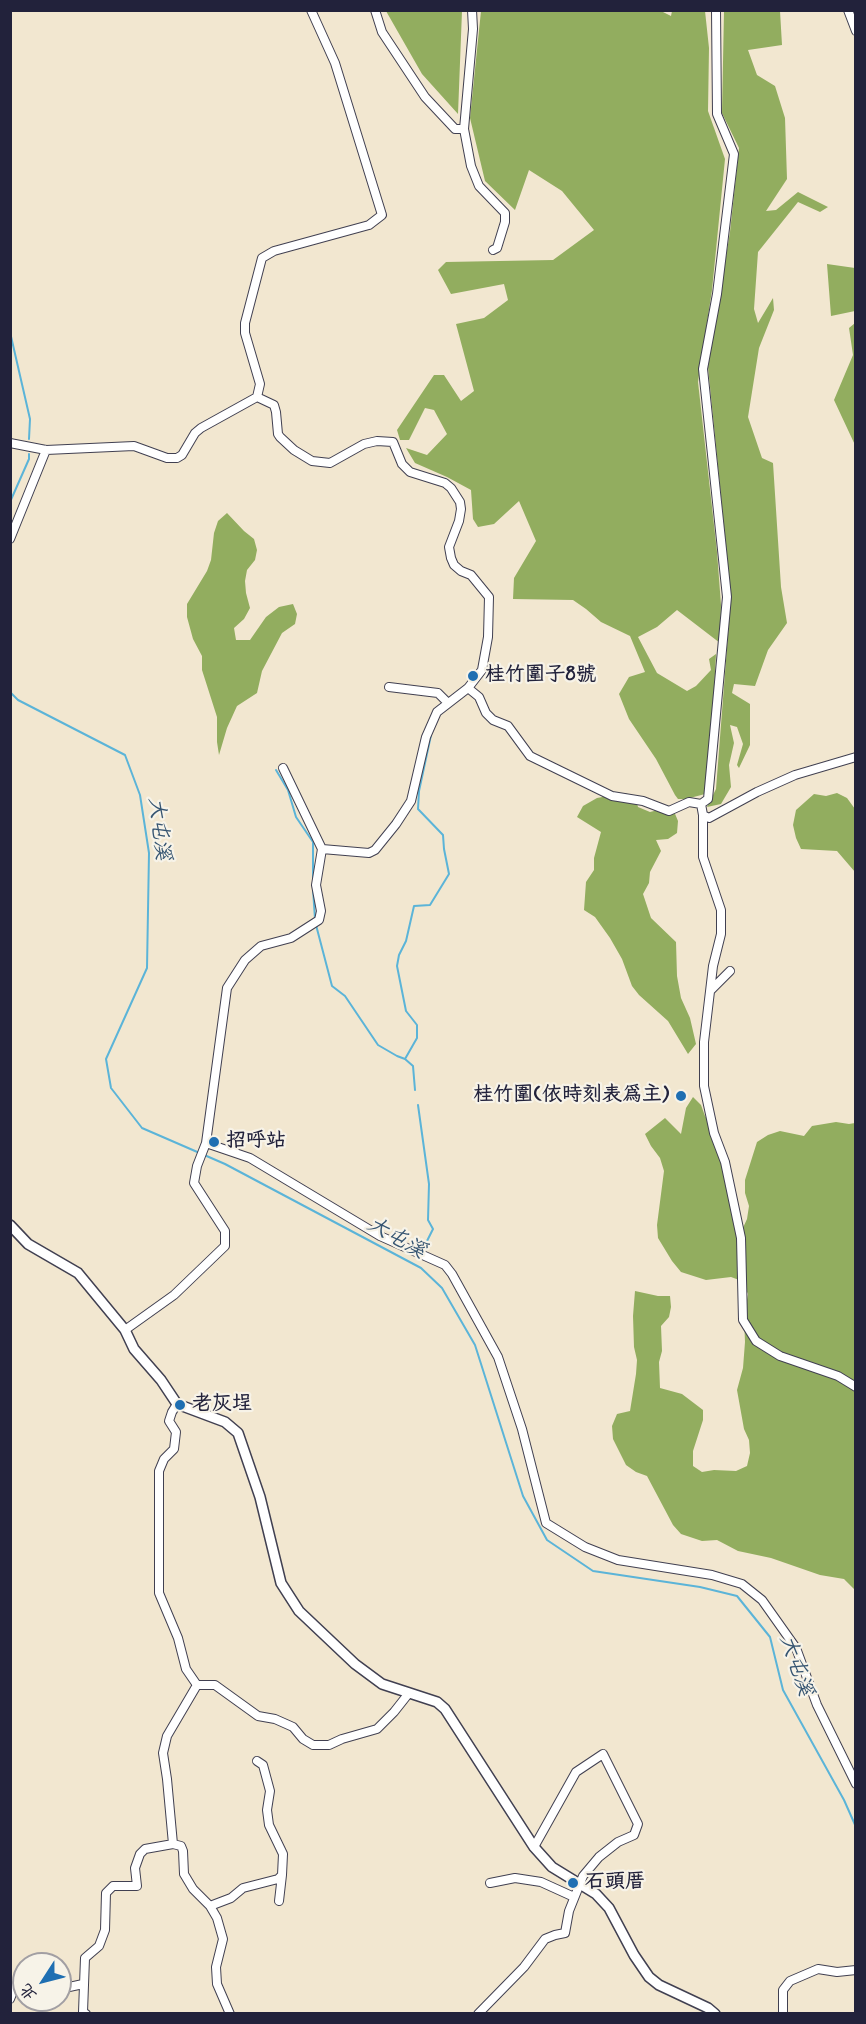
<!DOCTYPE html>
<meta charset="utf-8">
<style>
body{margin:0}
#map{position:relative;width:866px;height:2024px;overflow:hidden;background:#f2e7d0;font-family:Mynerve,"LXGW WenKai TC",sans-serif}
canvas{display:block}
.frame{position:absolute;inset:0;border:12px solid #22223b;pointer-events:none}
.north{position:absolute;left:12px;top:1952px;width:60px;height:60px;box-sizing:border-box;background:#f7f3e8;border:2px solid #a29fa3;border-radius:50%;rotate:234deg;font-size:16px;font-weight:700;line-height:24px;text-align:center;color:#22223b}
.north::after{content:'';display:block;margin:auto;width:21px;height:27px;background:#1f6fb2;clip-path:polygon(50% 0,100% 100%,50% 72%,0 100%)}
</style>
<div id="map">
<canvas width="866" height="2024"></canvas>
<div class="frame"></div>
<div class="north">北</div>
</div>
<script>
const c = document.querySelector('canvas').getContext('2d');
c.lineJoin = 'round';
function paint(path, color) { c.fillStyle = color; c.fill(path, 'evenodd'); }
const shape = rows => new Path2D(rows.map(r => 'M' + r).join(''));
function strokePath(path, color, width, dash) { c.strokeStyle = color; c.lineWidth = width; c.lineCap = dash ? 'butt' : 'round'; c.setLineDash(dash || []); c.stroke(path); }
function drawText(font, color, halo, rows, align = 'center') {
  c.font = font + ' Mynerve,"LXGW WenKai TC",sans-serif'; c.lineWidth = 4.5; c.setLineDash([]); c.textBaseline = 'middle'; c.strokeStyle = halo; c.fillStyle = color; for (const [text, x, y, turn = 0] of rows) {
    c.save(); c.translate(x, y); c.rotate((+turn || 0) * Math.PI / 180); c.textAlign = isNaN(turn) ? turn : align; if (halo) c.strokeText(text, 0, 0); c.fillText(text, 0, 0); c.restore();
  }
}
const forest = shape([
 [659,10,671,16,672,11,705,11,709,48,708,111,725,159,712,290,698,382,717,552,721,605,720,643,677,610,657,627,638,637,657,673,687,691,696,686,711,670,709,659,716,654,712,731,705,794,686,799,678,799,675,795,656,759,629,719,619,694,629,677,645,672,630,636,601,622,586,609,573,600,513,599,514,578,536,541,519,501,494,524,478,527,473,519,471,490,447,477,415,463,406,448,427,455,447,434,434,410,425,408,409,440,400,440,397,430,434,375,444,375,461,401,474,391,456,324,484,318,508,300,504,284,451,294,438,270,446,262,553,260,594,230,562,191,529,170,515,210,485,181,470,118,481,11],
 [386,11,462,11,458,114,422,74],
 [724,11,780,11,782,45,748,50,757,75,775,86,785,118,787,179,766,211,776,210,798,192,828,207,820,212,798,202,758,252,754,309,758,323,773,298,774,310,759,348,748,417,762,458,773,463,781,587,787,623,768,650,755,686,734,684,732,693,750,704,750,745,739,768,737,765,743,744,737,727,730,725,734,743,729,765,731,787,721,804,707,807,716,789,731,596,708,367,730,232,739,148,722,113],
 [827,264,855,268,855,311,831,316],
 [855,323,855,445,834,400,853,355,849,328],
 [227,513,244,531,254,539,257,550,255,560,247,570,245,581,246,593,250,608,244,619,234,628,236,640,250,640,266,617,279,607,293,604,297,614,295,624,282,633,262,671,257,693,237,706,227,728,219,755,217,742,217,717,202,670,202,656,193,639,187,617,187,604,207,571,211,560,214,533,218,521],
 [624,793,635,796,638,807,650,812,662,809,673,809,678,821,677,833,668,839,656,840,661,851,650,872,649,883,643,894,651,918,676,942,677,976,681,998,690,1018,696,1044,688,1054,668,1021,639,995,632,986,622,959,610,938,595,917,584,910,586,882,594,870,594,858,601,832,577,817,583,806,597,798],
 [837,793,847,798,855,809,855,872,837,851,801,849,796,838,793,825,796,810,814,794,826,796],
 [693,1097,701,1105,705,1116,713,1127,730,1194,730,1207,742,1230,747,1219,749,1206,745,1193,745,1180,757,1142,768,1135,780,1131,804,1136,812,1126,836,1122,849,1124,855,1123,855,1590,844,1579,820,1575,771,1558,738,1551,717,1540,702,1541,681,1534,673,1525,647,1476,636,1472,626,1465,613,1439,612,1426,617,1414,630,1411,636,1374,637,1360,634,1347,633,1316,635,1291,658,1296,670,1296,671,1307,669,1317,661,1326,662,1351,659,1362,660,1388,682,1394,703,1410,703,1420,693,1451,693,1466,702,1472,714,1470,736,1471,747,1466,750,1453,749,1440,744,1429,737,1390,743,1368,745,1342,744,1317,748,1294,742,1281,731,1277,706,1280,681,1272,672,1261,658,1238,657,1225,664,1171,660,1158,651,1146,645,1134,665,1118,681,1134,686,1108]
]);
const stream = shape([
 [10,332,30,419,29,439],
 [10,502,29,459,29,454],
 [10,692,18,700,125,755,140,795,149,853,147,968,106,1059,111,1088,142,1128,225,1164,421,1268,442,1288,475,1345,523,1496,547,1540,593,1571,700,1587,737,1596,770,1637,783,1690,844,1800,856,1827],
 [276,770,288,790,296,817,313,842,313,883],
 [313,889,315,919],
 [316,925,332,986,345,996,378,1045,397,1056,405,1059,413,1066,415,1090],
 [405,1059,417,1038,417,1025,406,1011,397,966,399,955,406,941,414,906,430,905,449,874,444,849,443,835,418,809,419,791,431,735],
 [418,1105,429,1184,428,1220,433,1229,424,1247]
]);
const minor = shape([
 [375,10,382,32,425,97,455,129,464,129,471,166,479,186,505,213,505,222,497,248,493,250],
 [848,10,856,31],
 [464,129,473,29,472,10],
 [257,397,274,405,276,412,278,434,280,437,294,450,312,461,330,463,364,444,377,441,393,442,402,464,410,472,445,483,451,488,460,502,461,509,459,521,449,547,451,558,454,565,461,571,471,575,489,597,488,637,482,670,468,688],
 [10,443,46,450,134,446,167,458,177,458,182,455,195,433,201,428,257,397,260,384,245,333,245,323,262,258,274,251,369,225,382,215,335,63,311,10],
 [10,539,46,450],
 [389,687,438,693,448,703],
 [856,757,795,775,757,792,709,818,703,815,703,857,721,910,721,934,713,966,704,1042,704,1086,714,1133,725,1162,741,1238,743,1320,756,1341,780,1356,838,1376,856,1387],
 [283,768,322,849],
 [703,815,701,804,708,799,727,597,703,369,717,294,734,154,717,114,716,10],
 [711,990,730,971],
 [206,1143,250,1158,380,1236,445,1265,452,1274,498,1357,522,1429,546,1523,585,1547,618,1560,712,1575,742,1584,762,1600,796,1648,817,1705,856,1784],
 [125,1330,174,1295,225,1246,225,1231,194,1183,197,1166,206,1143,227,988,245,960,261,946,291,938,319,920,321,911,316,885,322,849,369,853,375,850,396,824,411,801,426,737,437,712,468,688,479,697,486,713,493,720,508,726,530,756,612,796,643,801,669,811,689,802,701,804],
 [177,1404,172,1412,169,1421,176,1432,174,1449,164,1459,159,1471,159,1593,178,1638,186,1669,197,1685,215,1685,258,1716,275,1719,293,1727,303,1739,313,1745,329,1745,342,1739,377,1729,394,1712,409,1693],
 [197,1685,167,1736,163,1753,167,1779,173,1844,181,1846,183,1851,184,1874,193,1889,210,1906,217,1918,223,1939,216,1967,217,1984,230,2014],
 [490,1883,515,1878,541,1882,574,1897],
 [279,1901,282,1875],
 [210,1906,231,1898,243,1888,278,1879,282,1875,283,1854,269,1825,267,1810,270,1791,263,1765,257,1761],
 [60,1989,83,1984],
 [10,1999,15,1986,24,1989],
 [86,2014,83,2012,85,1958,99,1946,105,1930,106,1893,113,1886,137,1886,135,1868,140,1854,145,1849,173,1844],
 [478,2014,524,1967,545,1939,555,1935,565,1933,569,1911,583,1876,599,1857,618,1842,634,1835,638,1824,603,1754,576,1772,534,1847],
 [783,2014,783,1990,790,1981,818,1969,837,1972,856,1970]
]);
const tertiary = shape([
 [10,1225,28,1244,78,1273,125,1330,134,1349,161,1380,177,1404,225,1422,238,1433,260,1497,281,1583,299,1611,355,1664,382,1684,437,1702,445,1709,534,1847,552,1867,596,1894,609,1908,634,1955,649,1977,659,1985,708,2008,715,2014]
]);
const markers = [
 [473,676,6,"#1f6fb2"],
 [681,1096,6,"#1f6fb2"],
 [214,1142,6,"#1f6fb2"],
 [180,1405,6,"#1f6fb2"],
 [573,1883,6,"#1f6fb2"]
];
const poiNames = [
 ["桂竹圍子8號",485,676],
 ["桂竹圍(依時刻表為主)",669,1096,"right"],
 ["招呼站",226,1142],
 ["老灰埕",192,1405],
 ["石頭厝",585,1883]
];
const waterNames = [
 ["大屯溪",158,829,83],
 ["大屯溪",396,1239,29],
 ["大屯溪",795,1666,71]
];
paint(forest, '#92ad5f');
strokePath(stream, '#5bb4d8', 2);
strokePath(minor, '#414051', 10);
strokePath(tertiary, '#414051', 12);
strokePath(minor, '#fff', 8);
strokePath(tertiary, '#fff', 9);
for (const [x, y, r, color] of markers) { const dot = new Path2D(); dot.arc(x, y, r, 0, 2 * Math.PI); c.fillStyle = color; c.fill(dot); strokePath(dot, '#f7f3e8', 2); }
drawText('bold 20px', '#22223b', '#f7f3e8', poiNames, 'left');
drawText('italic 21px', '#365572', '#f7f3e8', waterNames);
</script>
